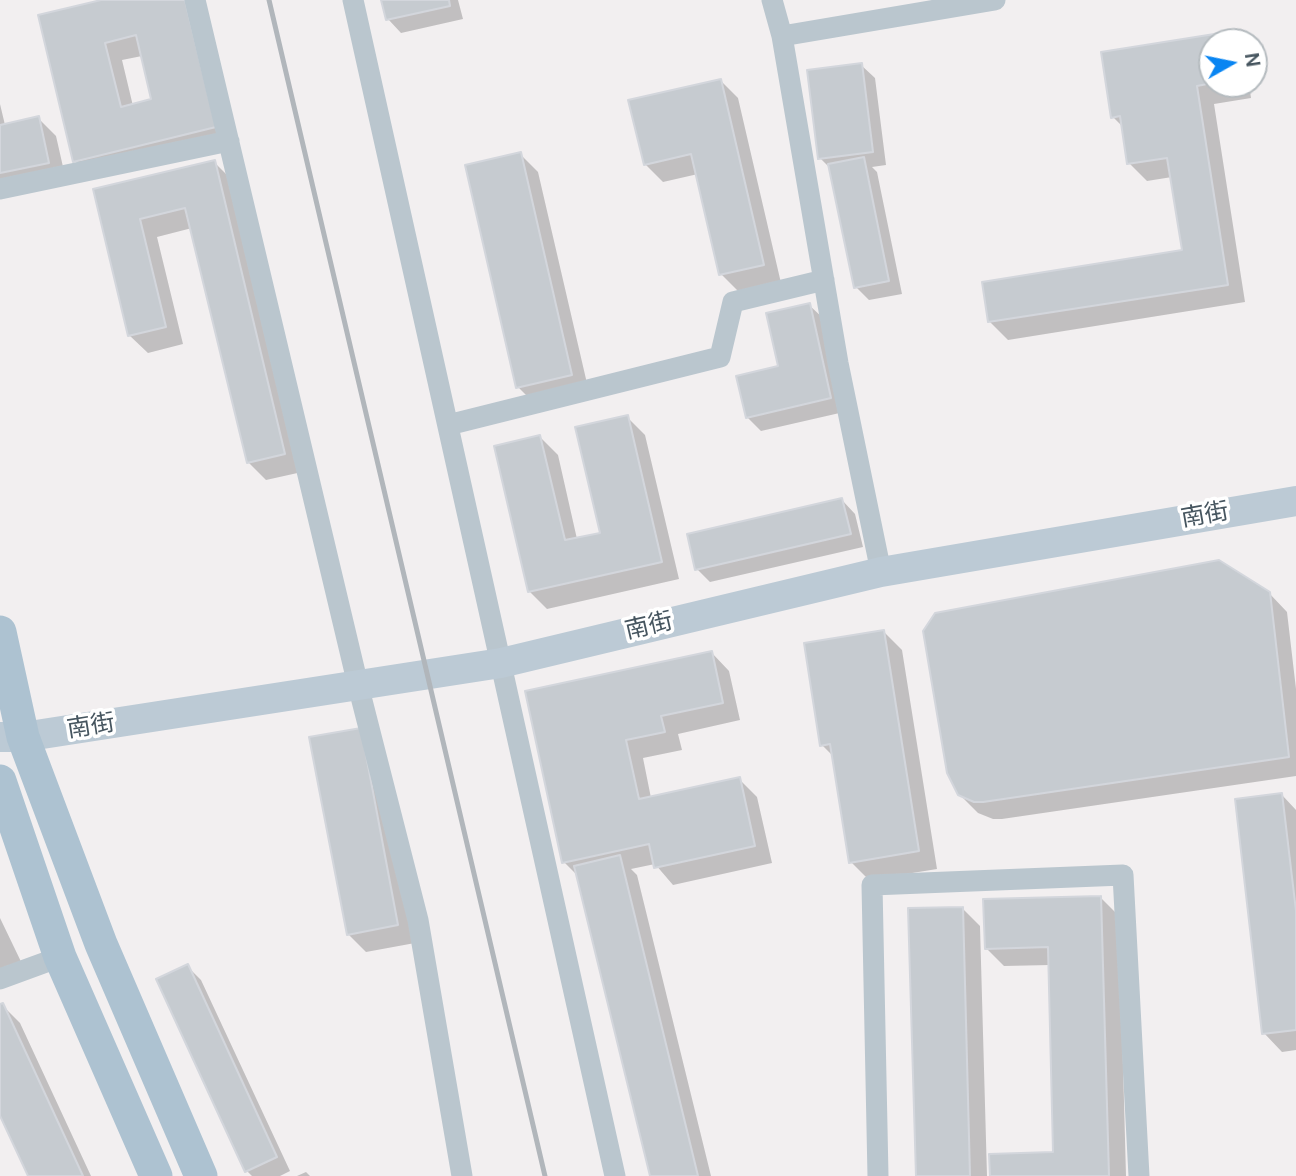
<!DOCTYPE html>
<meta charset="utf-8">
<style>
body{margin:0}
#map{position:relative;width:1296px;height:1176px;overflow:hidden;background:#f2eff0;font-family:"DM Sans",sans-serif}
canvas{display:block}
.north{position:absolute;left:1198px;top:28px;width:70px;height:70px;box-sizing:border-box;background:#fff;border:2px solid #b5bbbf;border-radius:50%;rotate:81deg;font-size:19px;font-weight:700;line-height:28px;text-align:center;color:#46555f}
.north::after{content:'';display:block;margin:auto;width:24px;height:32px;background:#0985f2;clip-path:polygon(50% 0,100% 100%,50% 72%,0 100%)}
</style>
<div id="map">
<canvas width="1296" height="1176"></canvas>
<div class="north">N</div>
</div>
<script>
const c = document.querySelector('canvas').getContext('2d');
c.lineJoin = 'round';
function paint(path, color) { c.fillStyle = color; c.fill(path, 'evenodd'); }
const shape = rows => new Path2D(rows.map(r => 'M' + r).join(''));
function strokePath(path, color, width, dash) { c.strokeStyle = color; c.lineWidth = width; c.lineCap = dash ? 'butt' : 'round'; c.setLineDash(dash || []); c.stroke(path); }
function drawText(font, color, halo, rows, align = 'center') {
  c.font = font + ' "DM Sans","Noto Sans SC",sans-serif'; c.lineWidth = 7; c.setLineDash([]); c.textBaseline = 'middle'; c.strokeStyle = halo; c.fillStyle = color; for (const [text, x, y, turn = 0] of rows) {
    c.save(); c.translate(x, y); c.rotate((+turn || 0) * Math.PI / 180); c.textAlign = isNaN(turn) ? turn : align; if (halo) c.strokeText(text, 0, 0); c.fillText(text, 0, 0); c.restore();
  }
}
const shadow = shape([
 [108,0,233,145,93,179,75,161],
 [142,56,153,101,133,106,122,60],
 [383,0,458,0,463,19,401,33,388,19],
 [1226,34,1234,42,1212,42,1212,84,1249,84,1251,98,1214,104,1245,302,1008,340,990,322,1184,252,1172,177,1147,181,1129,163,1123,127,1113,117,1103,53],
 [861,65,875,78,886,165,872,167,877,172,902,294,869,300,856,287,831,169,820,158],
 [720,80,738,98,781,283,739,292,721,274,698,174,663,182,645,164],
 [0,104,5,125,38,118,56,136,66,180,0,195],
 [520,154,538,172,589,392,536,405,518,387],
 [214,162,232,180,302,472,266,480,248,462,192,228,157,237,183,344,148,353,129,335,95,190],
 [809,305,823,318,844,412,761,431,747,417,781,368],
 [627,417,645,435,679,579,547,609,529,591,540,437,558,455,577,539,602,534],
 [842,500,855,514,863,547,710,582,697,569],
 [1269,593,1287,612,1296,689,1296,776,1002,819,993,819,978,813,959,794],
 [884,632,902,650,937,869,869,880,851,862,834,757,822,745],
 [711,652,729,671,740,720,678,734,682,750,643,758,651,798,739,779,757,797,772,863,673,885,655,864,631,869,637,875,711,1176,652,1176,578,876,564,862,527,693],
 [361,729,415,943,366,952,348,934],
 [1282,795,1296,810,1296,1050,1282,1052,1264,1033],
 [1101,898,1119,916,1126,1176,991,1176,1055,1154,1050,965,1004,966,986,948],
 [962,908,980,926,987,1176,917,1176],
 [0,918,26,972,0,985],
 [187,966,201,980,290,1171,280,1176,252,1176,247,1171,158,980],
 [2,1005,20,1023,91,1176,30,1176,0,1111],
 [306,1172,310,1176,297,1176]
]);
const building = shape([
 [101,0,185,0,216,127,73,162,38,15,101,0],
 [136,35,151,99,121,107,105,43,136,35],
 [381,0,449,0,450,6,386,20,381,0],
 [1227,32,1228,42,1212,42,1212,83,1197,86,1228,285,988,322,982,282,1182,250,1167,158,1127,164,1120,116,1111,118,1101,52,1227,32],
 [862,63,873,152,818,159,807,70,862,63],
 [721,79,764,265,719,275,691,154,644,165,628,100,721,79],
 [39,116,49,163,0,173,0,125,39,116],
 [521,152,572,375,516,388,465,165,521,152],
 [864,157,889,281,854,288,828,164,864,157],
 [215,160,285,454,247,463,185,208,140,219,166,327,128,336,93,189,215,160],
 [810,303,831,398,746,418,736,376,778,366,766,313,810,303],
 [628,415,662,562,528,592,494,446,540,435,565,540,600,533,575,427,628,415],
 [842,498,851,534,695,570,687,534,842,498],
 [1219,560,1270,592,1289,757,983,802,974,802,958,795,947,773,923,631,935,613,1219,560],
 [884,630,919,851,849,863,830,744,820,746,804,643,884,630],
 [712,651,723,703,661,716,665,732,626,740,639,799,740,777,755,846,654,868,649,844,562,863,525,691,712,651],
 [361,728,398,925,347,935,309,737,361,728],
 [1282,793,1296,911,1296,1030,1262,1034,1235,799,1282,793],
 [620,855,698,1176,650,1176,574,866,620,855],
 [1101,896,1109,1176,990,1176,989,1154,1053,1152,1048,947,985,949,983,899,1101,896],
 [963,907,970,1176,916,1176,908,908,963,907],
 [188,964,277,1157,245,1172,156,979,188,964],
 [3,1003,83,1176,28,1176,0,1116,0,1004,3,1003]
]);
const street = shape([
 [195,0,358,685,418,920,462,1176],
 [353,0,615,1176],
 [772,0,782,36,838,363,881,572],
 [782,36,995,0],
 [0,189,229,141],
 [448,425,720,357,733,302,824,280],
 [0,979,60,957],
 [878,1176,872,885,1123,875,1139,1176]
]);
const secondary = shape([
 [0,737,23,737,501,663,881,572,1296,501]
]);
const primary = shape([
 [0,632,23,737,101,944,201,1176],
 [0,781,60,957,156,1176]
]);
const rail = shape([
 [269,0,545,1176]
]);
const streetNames = [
 ["南街",1205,516,-10],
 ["南街",649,627,-13],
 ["南街",91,727,-9]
];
paint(shadow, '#0003');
paint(building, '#c6cbd0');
strokePath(building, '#d3d6dc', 2);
strokePath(street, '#bac6ce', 21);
strokePath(secondary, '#bccad5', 30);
strokePath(primary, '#adc2d1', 33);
strokePath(rail, '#b1b6bb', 5);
drawText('24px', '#46555f', '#fff', streetNames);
</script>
